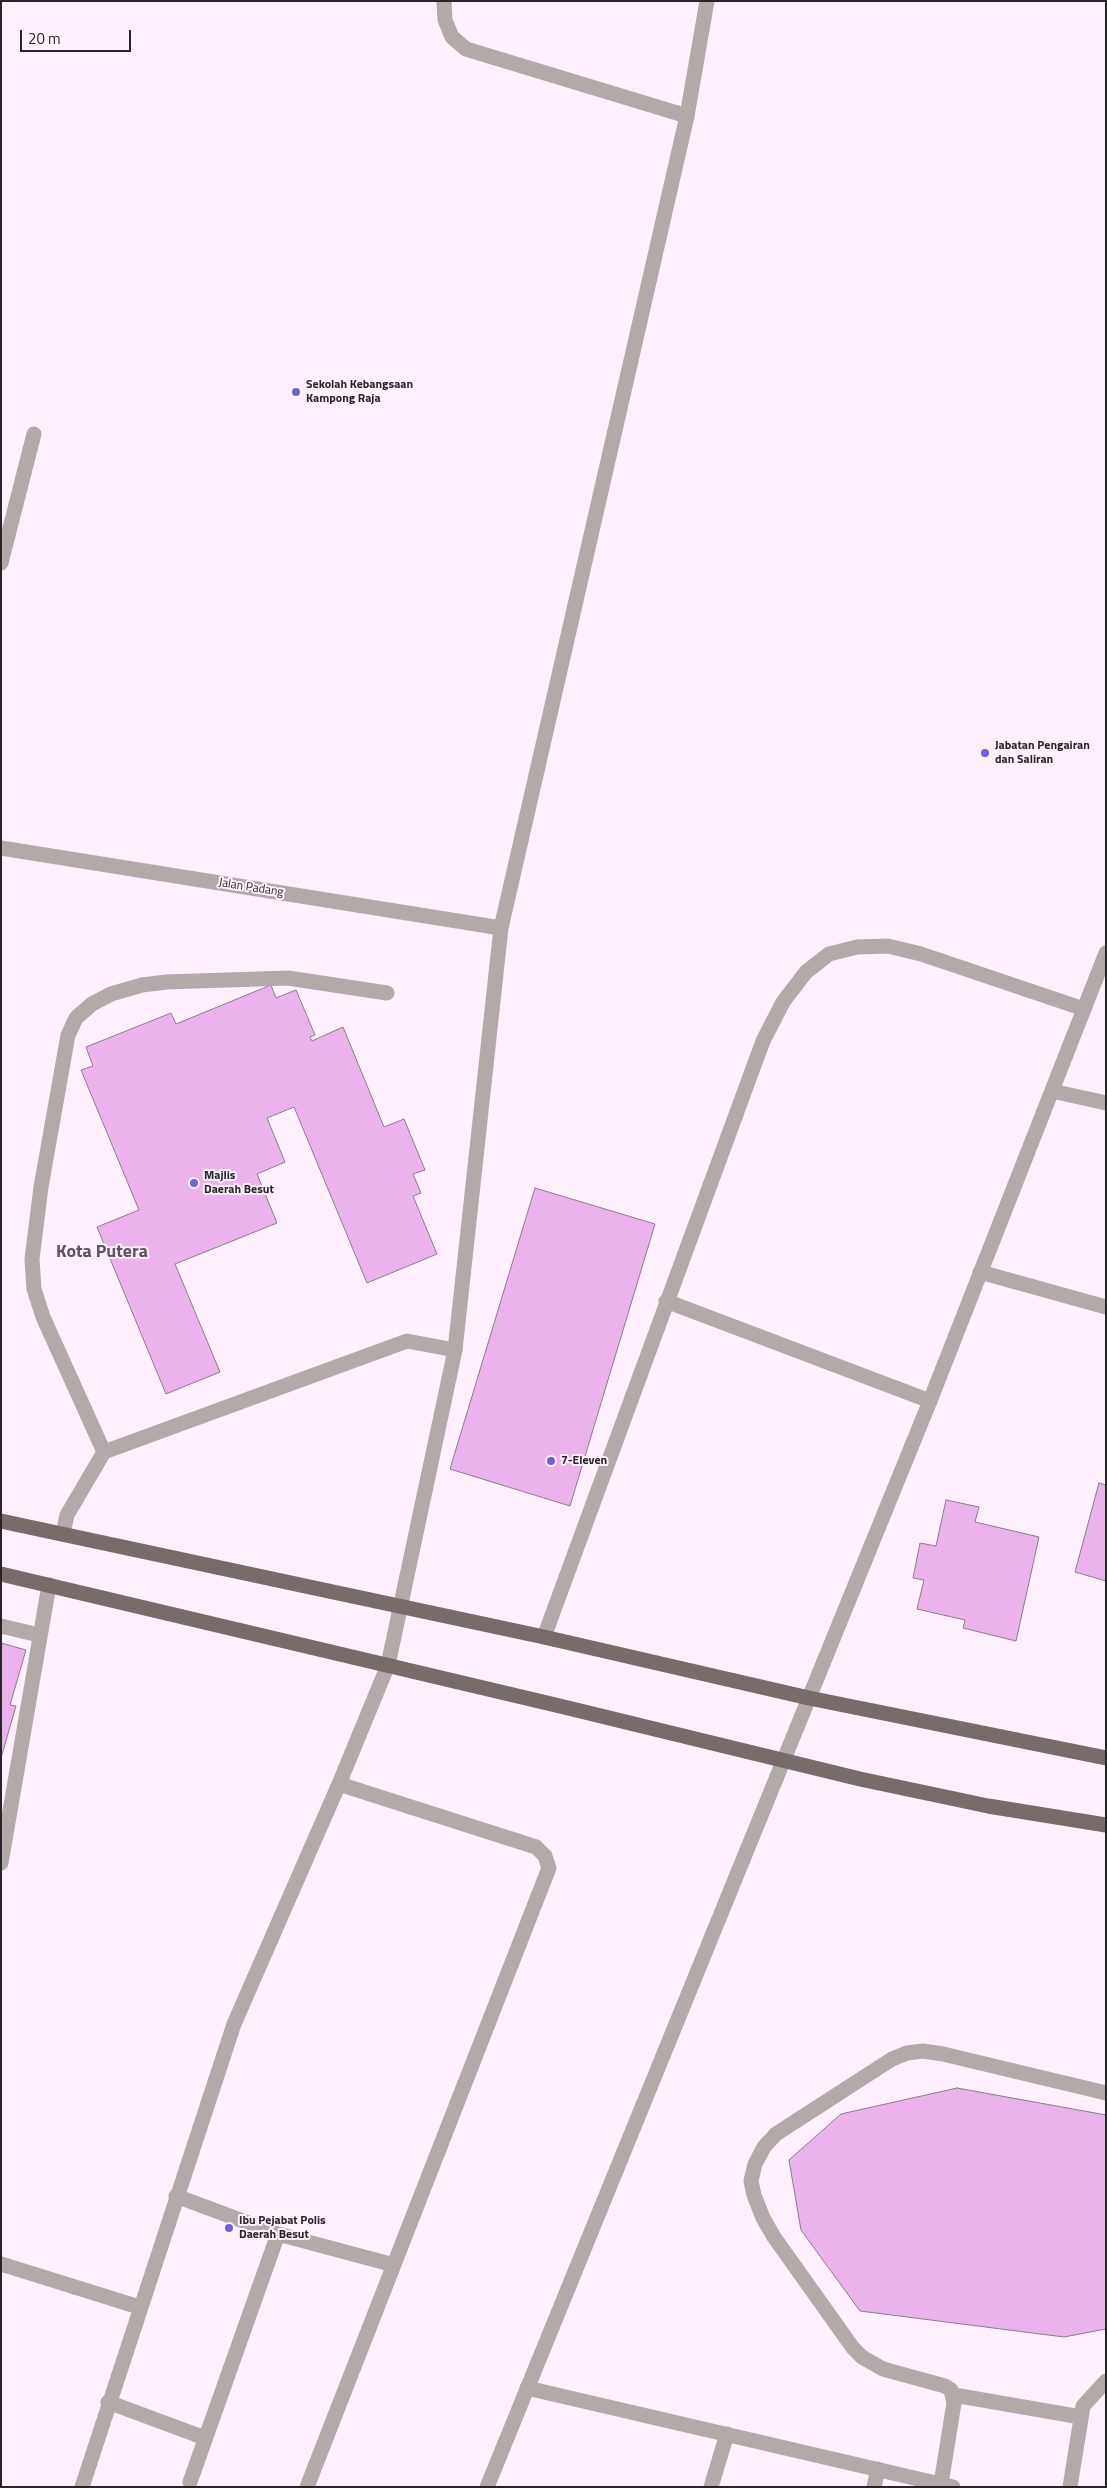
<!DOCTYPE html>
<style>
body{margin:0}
#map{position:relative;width:1107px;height:2488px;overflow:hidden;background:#fef0fd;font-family:"Titillium Web",sans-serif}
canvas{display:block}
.frame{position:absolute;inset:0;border:2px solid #292428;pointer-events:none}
.scale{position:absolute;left:20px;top:30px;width:111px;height:22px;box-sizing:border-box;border:2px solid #292428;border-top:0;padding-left:6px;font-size:15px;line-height:18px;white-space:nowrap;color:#292428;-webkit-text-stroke:4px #fef0fd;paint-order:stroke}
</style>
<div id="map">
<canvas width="1107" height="2488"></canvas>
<div class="frame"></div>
<div class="scale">20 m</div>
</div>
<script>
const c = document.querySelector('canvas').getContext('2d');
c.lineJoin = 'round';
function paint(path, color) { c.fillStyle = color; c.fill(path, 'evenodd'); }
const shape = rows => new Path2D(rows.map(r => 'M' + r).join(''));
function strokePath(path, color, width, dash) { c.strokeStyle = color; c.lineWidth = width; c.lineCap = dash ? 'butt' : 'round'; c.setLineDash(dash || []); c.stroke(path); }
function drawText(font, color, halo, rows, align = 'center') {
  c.font = font + ' "Titillium Web",sans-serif'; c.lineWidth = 4; c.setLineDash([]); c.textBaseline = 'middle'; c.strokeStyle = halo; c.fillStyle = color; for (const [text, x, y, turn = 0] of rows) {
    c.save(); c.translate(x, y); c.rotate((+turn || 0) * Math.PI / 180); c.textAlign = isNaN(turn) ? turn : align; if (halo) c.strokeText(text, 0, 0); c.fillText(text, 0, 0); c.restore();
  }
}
const building = shape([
 [271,985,276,998,296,990,315,1035,310,1037,312,1041,343,1027,384,1127,404,1119,425,1170,413,1174,421,1193,413,1196,437,1254,367,1283,294,1107,267,1118,285,1162,257,1174,277,1223,175,1264,220,1372,166,1394,97,1227,139,1210,81,1070,93,1066,86,1047,171,1013,176,1024,271,985],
 [535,1188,655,1224,570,1506,450,1469,535,1188],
 [1099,1483,1106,1485,1106,1581,1075,1572,1099,1483],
 [946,1500,979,1507,975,1522,1039,1537,1016,1641,963,1628,965,1620,917,1609,924,1580,913,1578,920,1543,936,1546,946,1500],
 [1,1643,26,1650,10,1705,16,1706,1,1758,1,1643],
 [957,2088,1106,2115,1106,2329,1064,2337,860,2311,801,2230,789,2160,841,2114,957,2088]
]);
const service = shape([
 [444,1,445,20,452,37,466,49,687,116],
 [1,563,34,434],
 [980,1272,1106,1307],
 [666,1301,930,1401],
 [104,1452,43,1317,34,1289,32,1259,41,1187,68,1035,76,1018,92,1004,111,994,142,985,166,982,288,978,387,993],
 [63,1534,67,1515,104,1452,407,1341,455,1350],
 [1,1626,39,1635],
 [544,1637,763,1041,783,1002,806,972,829,954,857,947,888,946,921,954,1084,1009],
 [1,1863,49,1585],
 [176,2196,278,2234,394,2265],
 [1,2264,139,2307],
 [527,2388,953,2487],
 [954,2395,1081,2417],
 [108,2402,205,2438],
 [190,2482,278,2234],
 [941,2484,954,2403,951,2390,945,2386,883,2369,862,2357,853,2348,774,2237,763,2218,754,2195,751,2181,755,2164,764,2147,776,2134,892,2059,907,2053,923,2051,943,2054,1106,2093],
 [82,2487,234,2024,339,1784,388,1665],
 [307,2487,549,1868,545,1856,536,1847,339,1784],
 [711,2487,727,2434],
 [874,2487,878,2469],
 [1070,2487,1083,2406,1106,2381]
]);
const minor = shape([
 [1,848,501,928],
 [1052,1091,1106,1103],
 [388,1665,455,1350,501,928,687,116,707,1],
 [809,1698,930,1401,1106,953]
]);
const tertiary = shape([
 [487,2487,809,1698]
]);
const primary = shape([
 [1,1521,544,1637,809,1698,1106,1758],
 [1,1574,564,1707,860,1779,988,1806,1106,1825]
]);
const markers = [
 [296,392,5,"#6f61db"],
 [985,753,5,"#6f61db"],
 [194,1183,5,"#6f61db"],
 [551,1461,5,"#6f61db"],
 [229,2228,5,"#6f61db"]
];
const poiNames = [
 ["Sekolah Kebangsaan",306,385],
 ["Kampong Raja",306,399],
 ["Jabatan Pengairan",995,746],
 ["dan Saliran",995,760],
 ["Majlis",204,1176],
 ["Daerah Besut",204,1190],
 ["7-Eleven",561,1461],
 ["Ibu Pejabat Polis",239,2221],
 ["Daerah Besut",239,2235]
];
const streetNames = [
 ["Jalan Padang",251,888,9]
];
const districtNames = [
 ["Kota Putera",102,1253]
];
paint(building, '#ecb2ec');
strokePath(building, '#897d89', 1);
strokePath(service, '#b2a9a9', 15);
strokePath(minor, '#b2a9a9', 15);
strokePath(tertiary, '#b2a9a9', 15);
strokePath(primary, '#7a6b6b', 15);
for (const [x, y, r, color] of markers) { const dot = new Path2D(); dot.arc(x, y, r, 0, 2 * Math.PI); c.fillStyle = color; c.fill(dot); strokePath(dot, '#fef0fd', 2); }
drawText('bold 12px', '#292428', '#fef0fd', poiNames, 'left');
drawText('12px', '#292428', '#fef0fd', streetNames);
drawText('bold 18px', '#5d525d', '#fef0fd', districtNames);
</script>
